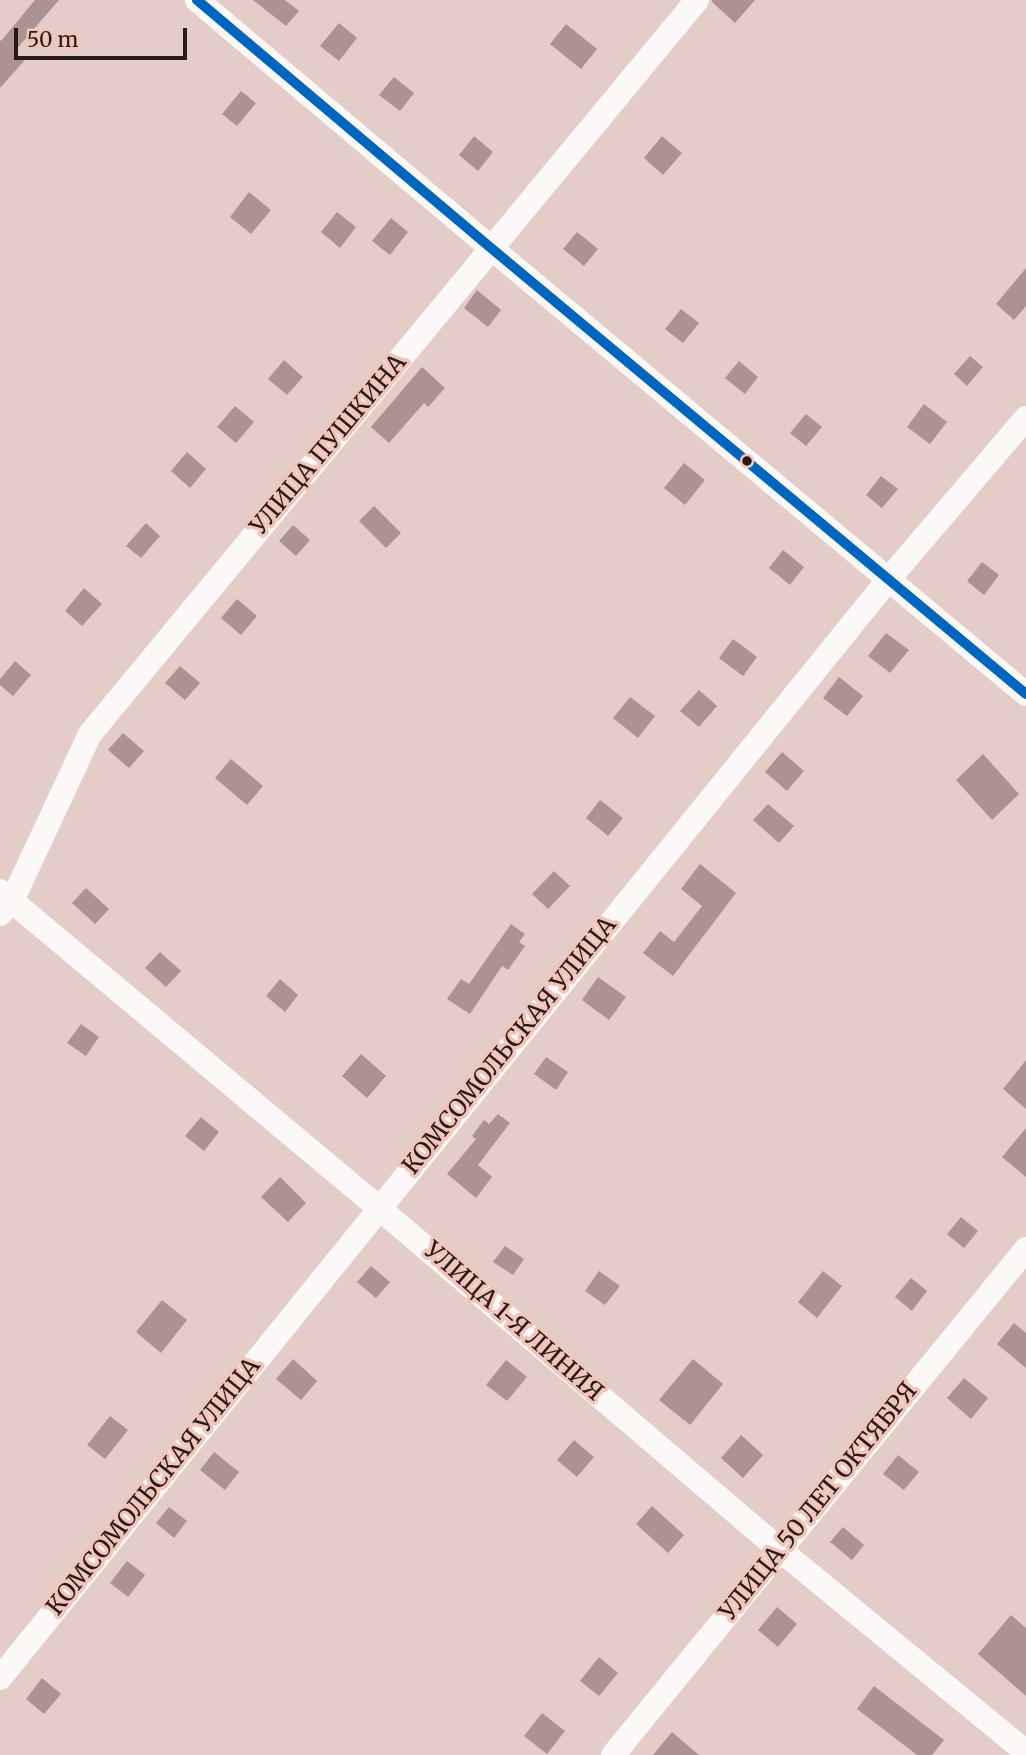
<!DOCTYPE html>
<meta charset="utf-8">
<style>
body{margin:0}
#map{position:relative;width:1026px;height:1755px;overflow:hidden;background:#e4cdc8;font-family:Merriweather,serif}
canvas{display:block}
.scale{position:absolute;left:14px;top:28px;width:173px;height:32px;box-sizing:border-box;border:4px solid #291a16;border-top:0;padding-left:9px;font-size:21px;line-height:24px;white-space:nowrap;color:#291a16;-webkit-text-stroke:5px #f0c6bc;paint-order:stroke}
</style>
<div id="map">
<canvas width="1026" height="1755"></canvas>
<div class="scale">50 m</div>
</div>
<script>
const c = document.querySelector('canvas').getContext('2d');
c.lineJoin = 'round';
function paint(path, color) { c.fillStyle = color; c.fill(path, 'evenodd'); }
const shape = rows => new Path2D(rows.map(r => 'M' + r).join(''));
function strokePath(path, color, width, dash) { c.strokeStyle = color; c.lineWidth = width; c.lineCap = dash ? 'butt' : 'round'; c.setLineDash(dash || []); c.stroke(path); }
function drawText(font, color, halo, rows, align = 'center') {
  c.font = font + ' Merriweather,serif'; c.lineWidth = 7; c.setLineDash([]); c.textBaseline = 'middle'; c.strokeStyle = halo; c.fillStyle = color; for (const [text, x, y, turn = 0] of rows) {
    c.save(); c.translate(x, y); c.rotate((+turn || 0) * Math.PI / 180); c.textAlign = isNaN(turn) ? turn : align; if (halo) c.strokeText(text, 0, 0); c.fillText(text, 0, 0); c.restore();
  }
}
const building = shape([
 [35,0,59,0,14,52,24,61,0,88,0,40,1,41],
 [253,0,285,0,299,11,286,26],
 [712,0,755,0,735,23,712,2],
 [339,23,357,38,339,61,320,46],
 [566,24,597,49,581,69,550,44],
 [394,77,414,93,400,111,379,95],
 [241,91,256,103,237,126,222,114],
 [474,136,493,152,478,171,459,155],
 [662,136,682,153,663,175,644,158],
 [249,192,271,210,251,234,230,217],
 [337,212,356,227,340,248,321,232],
 [391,218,408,232,390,255,372,241],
 [577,232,598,249,584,266,563,249],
 [1026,268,1026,306,1014,320,996,304],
 [477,290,501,310,488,327,464,308],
 [681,309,699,323,683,343,665,329],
 [970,356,983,367,967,386,954,374],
 [284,360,303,377,287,395,268,379],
 [739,361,758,377,745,394,725,378],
 [422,367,445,388,428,407,424,403,389,443,371,427],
 [924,404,947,422,930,444,907,427],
 [235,406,254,422,236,443,217,427],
 [806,414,822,427,806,446,790,433],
 [187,452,206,469,190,488,171,471],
 [684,463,705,480,685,505,664,488],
 [881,476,898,489,882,508,866,495],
 [374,506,401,533,386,548,359,521],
 [146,523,160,536,141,558,126,546],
 [293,525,310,540,296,556,279,541],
 [783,550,804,567,790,585,769,568],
 [982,562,999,575,984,595,967,581],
 [84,588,102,604,82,626,65,611],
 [237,599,257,616,241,635,221,618],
 [886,633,909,650,890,673,868,656],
 [733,639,757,657,743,676,719,658],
 [15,661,31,675,13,696,0,685,0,679],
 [180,666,200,683,185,700,165,683],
 [839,677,863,696,847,716,823,698],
 [699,690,717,706,699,727,680,711],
 [630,697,655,716,638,738,613,718],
 [123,733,144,751,129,768,108,750],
 [782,752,804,771,787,791,765,772],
 [983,754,1019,794,992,820,956,780],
 [231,759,263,786,247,805,215,778],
 [600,800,623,818,608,836,586,818],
 [768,804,794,826,779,843,753,820],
 [700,864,736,893,673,976,643,953,660,931,674,942,702,906,681,889],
 [554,871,570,886,548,909,532,894],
 [86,888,109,909,95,924,72,903],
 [511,924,525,934,519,942,525,946,508,970,502,966,470,1014,447,999,461,979,469,984],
 [160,952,181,971,166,987,145,968],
 [598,977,626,997,609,1020,582,1000],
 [280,979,298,995,285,1012,266,996],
 [81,1024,99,1037,86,1056,67,1043],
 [361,1054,386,1076,367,1098,342,1076],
 [546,1057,568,1072,556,1090,534,1074],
 [1026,1060,1026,1109,1003,1089],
 [498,1114,510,1123,478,1165,492,1177,476,1198,447,1174,476,1139,472,1136,484,1120,489,1124],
 [201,1117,219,1132,204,1151,185,1136],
 [1026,1128,1026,1177,1002,1157],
 [280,1177,306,1203,288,1222,261,1197],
 [961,1217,978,1231,964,1248,947,1234],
 [505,1246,524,1259,513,1275,493,1262],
 [371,1266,390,1282,376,1298,357,1282],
 [599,1271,620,1286,605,1305,585,1291],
 [823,1271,842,1286,817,1318,798,1302],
 [911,1278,927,1291,912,1311,895,1297],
 [162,1300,187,1320,161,1353,136,1332],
 [1014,1323,1026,1333,1026,1368,997,1344],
 [293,1359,317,1381,301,1400,276,1379],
 [693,1359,723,1384,690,1425,659,1400],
 [506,1360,527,1377,507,1401,486,1385],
 [964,1378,988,1398,971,1419,947,1398],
 [110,1416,128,1430,105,1459,87,1445],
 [741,1435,763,1455,743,1478,721,1458],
 [574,1440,594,1457,577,1477,557,1460],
 [214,1452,239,1472,225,1490,200,1470],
 [898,1455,919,1472,904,1490,883,1474],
 [652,1506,684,1535,668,1553,636,1524],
 [169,1507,187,1521,174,1538,156,1523],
 [843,1527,864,1545,852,1560,830,1542],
 [127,1561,145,1575,128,1597,110,1583],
 [777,1607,797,1624,778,1647,758,1630],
 [1011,1615,1026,1628,1026,1696,978,1654],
 [599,1657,618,1673,599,1696,580,1681],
 [42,1678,61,1694,44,1714,26,1699],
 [874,1686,944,1740,932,1755,917,1755,857,1709],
 [542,1713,565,1731,547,1754,524,1736],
 [672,1732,699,1755,653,1755]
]);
const street = shape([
 [197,0,491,248,1026,694],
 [0,891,379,1208,780,1550,1026,1752],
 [0,914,12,901,90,734,697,0],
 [0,1678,888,580,1026,418],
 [613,1755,1026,1249]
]);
const bus1 = shape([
 [197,0,491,248,1026,694]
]);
const markers = [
 [747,461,6,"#291a16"]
];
const streetNames = [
 ["УЛИЦА ПУШКИНА",329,445,-50],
 ["КОМСОМОЛЬСКАЯ УЛИЦА",510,1046,-51],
 ["УЛИЦА 1-Я ЛИНИЯ",513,1322,41],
 ["КОМСОМОЛЬСКАЯ УЛИЦА",154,1487,-51],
 ["УЛИЦА 50 ЛЕТ ОКТЯБРЯ",819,1502,-51]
];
paint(building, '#ac9292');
strokePath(street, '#fbf8f7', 24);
strokePath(bus1, '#0065bd', 10);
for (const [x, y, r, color] of markers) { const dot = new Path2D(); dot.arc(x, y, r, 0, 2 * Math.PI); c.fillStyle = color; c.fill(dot); strokePath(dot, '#f0c6bc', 2.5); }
drawText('24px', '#291a16', '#f0c6bc', streetNames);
</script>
